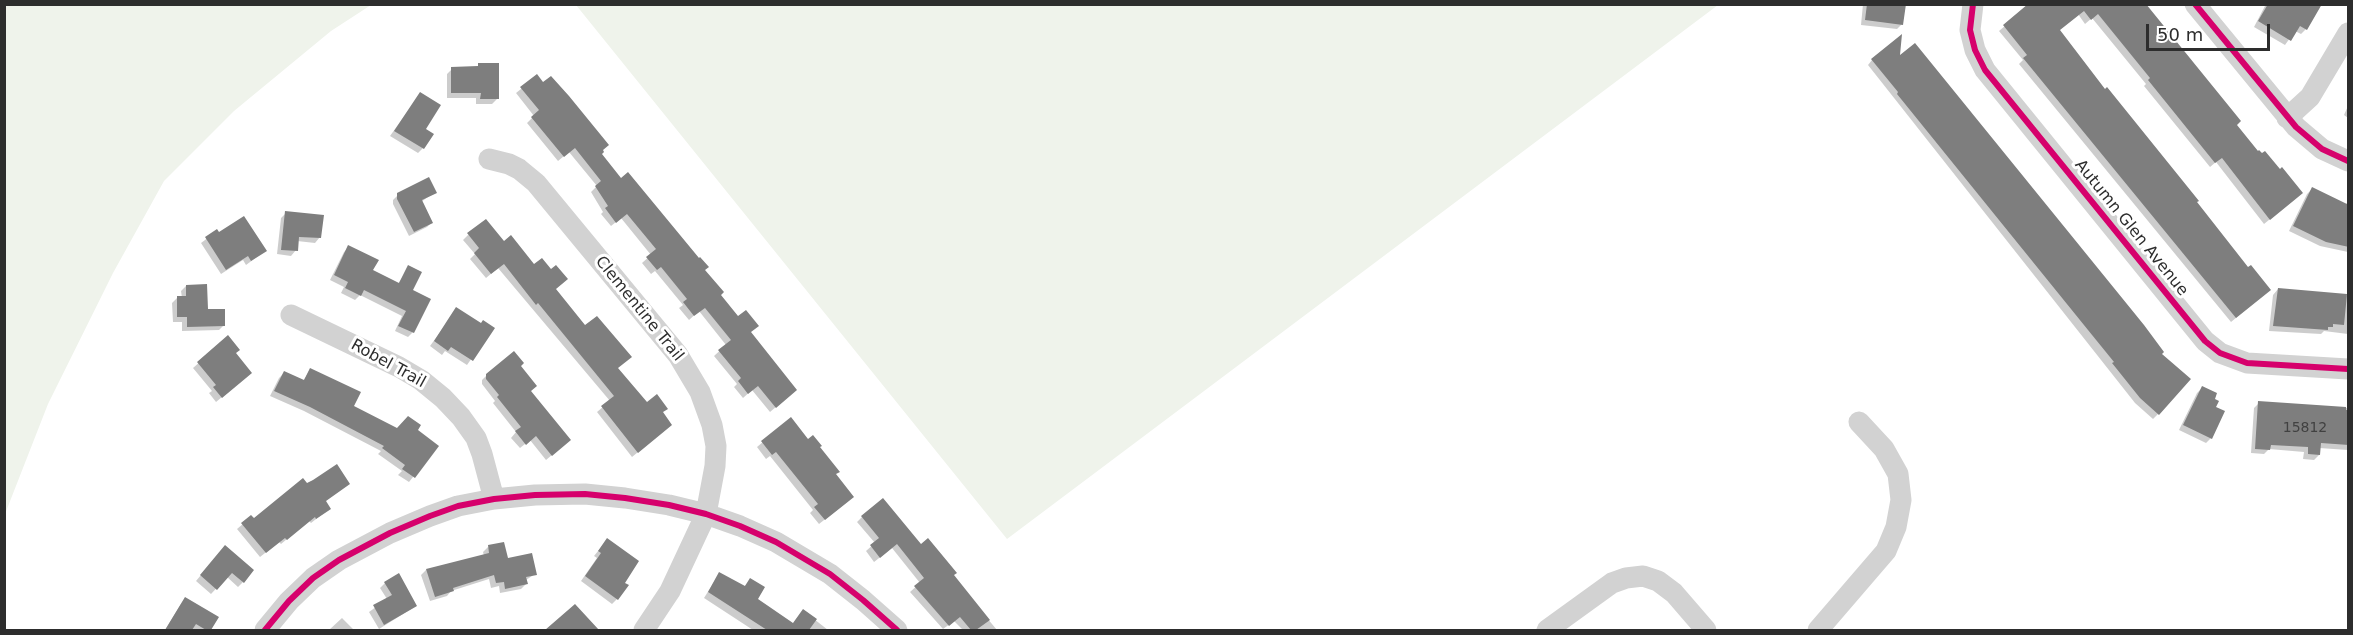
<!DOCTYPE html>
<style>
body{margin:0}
#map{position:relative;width:2353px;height:635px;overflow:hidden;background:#fff;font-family:"DejaVu Sans",sans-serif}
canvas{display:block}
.frame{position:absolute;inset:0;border:6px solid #2d2d2d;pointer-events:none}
.scale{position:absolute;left:2146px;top:24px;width:124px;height:27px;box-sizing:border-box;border:3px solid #2d2d2d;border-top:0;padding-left:8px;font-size:18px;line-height:21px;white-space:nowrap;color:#2d2d2d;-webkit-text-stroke:4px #fff;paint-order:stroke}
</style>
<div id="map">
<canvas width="2353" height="635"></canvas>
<div class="frame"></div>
<div class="scale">50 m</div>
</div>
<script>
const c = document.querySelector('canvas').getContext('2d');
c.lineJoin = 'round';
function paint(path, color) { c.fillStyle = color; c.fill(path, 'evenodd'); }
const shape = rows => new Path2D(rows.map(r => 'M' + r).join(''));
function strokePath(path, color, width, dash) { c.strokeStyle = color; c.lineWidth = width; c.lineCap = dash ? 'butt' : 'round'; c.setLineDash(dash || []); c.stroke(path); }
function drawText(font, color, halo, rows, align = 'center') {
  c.font = font + ' "DejaVu Sans",sans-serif'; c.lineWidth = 6; c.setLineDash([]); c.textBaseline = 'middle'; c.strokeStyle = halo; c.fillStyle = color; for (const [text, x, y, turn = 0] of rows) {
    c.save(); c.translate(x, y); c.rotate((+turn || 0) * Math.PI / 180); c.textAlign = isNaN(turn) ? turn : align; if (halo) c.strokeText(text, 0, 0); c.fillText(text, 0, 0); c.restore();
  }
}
const green = shape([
 [5,4,371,5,331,31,234,111,164,181,113,273,48,404,5,514],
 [576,5,1718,5,1007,539]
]);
const shadow = shape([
 [1863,4,1904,4,1902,24,1897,29,1861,25],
 [2031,4,2144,4,2235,125,2296,198,2264,224,2216,162,2210,167,2144,86,2146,84,2092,18,2085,24,2078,14,2058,30,2104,91,2248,269,2264,295,2231,322,2019,64,2023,60,1999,31],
 [2266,4,2320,4,2306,29,2301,34,2295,31,2285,45,2254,27],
 [1898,59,2160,354,2158,414,2153,419,2135,403,1868,65,1872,60],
 [479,65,497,99,492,104,476,104,476,98,447,98,447,74,452,69,476,68],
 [537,76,601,151,600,154,621,180,704,270,719,295,749,333,790,395,770,412,752,390,743,398,734,387,737,384,714,356,726,345,699,311,689,320,679,308,683,305,655,271,651,274,642,263,651,255,621,218,611,226,601,214,603,212,591,192,597,186,569,152,558,161,527,123,534,116,516,93],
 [420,94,424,130,423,148,418,153,390,136],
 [2348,106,2348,118,2344,115],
 [2312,189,2345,205,2348,202,2348,252,2320,246,2289,231,2307,194],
 [435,192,421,202,432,222,427,227,409,236,393,204,393,200,398,195],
 [286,213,320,237,315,243,297,241,296,250,291,256,277,254,281,218],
 [217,231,219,234,265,251,246,265,243,260,221,274,201,243],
 [468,235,503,243,554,290,646,404,662,413,665,430,632,457,597,412,610,401,498,268,486,278,470,259,475,254,463,240],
 [349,247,371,271,398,284,409,267,413,332,408,337,395,331,402,316,360,295,355,300,341,293,344,287,330,280,344,252],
 [186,286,207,311,224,325,219,330,182,331,182,322,173,322,172,303,177,298,182,298,181,291],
 [2278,289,2348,296,2348,334,2324,331,2321,334,2269,331,2273,295],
 [457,309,481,324,493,328,467,365,445,351,442,355,430,346],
 [228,337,245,378,216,402,209,393,212,391,193,368],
 [519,366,529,391,564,445,546,460,530,440,520,448,511,438,516,432,493,403,495,401,482,384,482,380,487,375],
 [311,369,352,407,397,430,416,430,437,447,409,482,398,475,402,471,378,454,381,451,304,411,270,396,279,378,284,373,303,381],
 [2202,388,2211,438,2206,443,2179,430,2197,393],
 [2259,403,2348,408,2348,450,2319,448,2319,455,2314,460,2303,459,2304,452,2269,449,2264,454,2251,453,2254,408],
 [790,419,808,441,818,448,847,502,819,524,810,513,813,510,770,456,766,459,757,447],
 [325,501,329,508,324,513,311,523,309,521,281,544,279,542,260,557,237,529,251,517,254,521],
 [862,517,921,546,952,576,997,630,963,630,954,621,943,629,910,592,920,583,892,548,874,562,866,551,875,543,857,522],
 [607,540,623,583,617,599,612,604,581,581,597,558,594,556],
 [488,547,506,560,535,574,526,580,526,584,521,589,500,593,499,586,491,588,489,579,451,591,447,596,430,601,421,575,426,570,484,556,483,552],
 [220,552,243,582,238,587,227,577,211,594,196,581],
 [719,574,744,587,750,580,756,599,792,625,814,619,828,630,753,630,704,598],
 [385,583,416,606,379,629,369,612,387,599,380,588],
 [181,604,217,618,209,630,165,630],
 [574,606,593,627,589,630,548,630],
 [342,618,354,630,329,630]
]);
const building = shape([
 [1867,4,1906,4,1903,25,1865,20],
 [2028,4,2146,4,2241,121,2237,125,2258,151,2259,150,2262,153,2265,151,2280,169,2282,167,2303,193,2270,220,2222,158,2215,163,2148,80,2150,78,2098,14,2091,20,2084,11,2060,30,2105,89,2107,87,2199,201,2197,202,2248,267,2251,265,2271,290,2236,318,2023,58,2027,55,2003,25],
 [2268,4,2322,4,2307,30,2300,26,2291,41,2258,21],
 [1902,34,1900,55,1915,43,2144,325,2164,352,2162,354,2191,379,2159,415,2140,398,2112,363,2114,362,2088,330,1897,94,1898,92,1871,59],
 [478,63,499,63,499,99,480,99,481,93,451,93,451,67,478,66],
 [537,74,543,82,551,76,569,96,609,145,603,150,604,152,602,154,621,178,628,172,699,258,700,257,709,267,705,270,724,292,721,295,738,316,746,310,759,326,751,332,797,390,776,408,758,386,748,394,738,381,741,378,718,350,731,340,705,308,694,316,683,302,687,299,661,267,657,270,646,257,656,249,627,214,616,223,605,208,608,206,595,186,601,181,575,148,564,157,531,117,539,110,520,87],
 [420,92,441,105,426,129,434,134,424,149,394,131],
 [429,177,437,193,422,200,433,223,414,232,397,199,397,193],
 [2312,187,2349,205,2349,247,2326,242,2293,226],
 [285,211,324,215,321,238,299,237,298,251,281,250],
 [244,216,267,251,251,261,248,256,226,270,205,237,217,229,219,232],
 [486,219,504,241,511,235,534,264,542,258,551,269,556,265,568,279,556,289,585,325,597,316,632,357,618,368,647,402,657,394,668,409,663,412,672,425,638,453,601,406,614,396,538,303,536,305,504,264,491,274,474,253,479,248,467,233],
 [348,245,379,260,373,270,399,283,408,265,422,272,413,290,431,299,414,333,398,326,406,311,364,290,361,296,345,288,348,282,334,275],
 [207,284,208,309,225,309,225,326,187,327,187,317,177,317,177,296,186,296,186,285],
 [2278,288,2347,294,2344,325,2333,324,2333,327,2328,327,2328,330,2273,326],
 [456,307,481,323,483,320,495,328,473,361,451,347,448,351,434,341],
 [228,335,240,350,236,353,252,373,222,398,213,387,216,385,197,362],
 [514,351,524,363,521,366,537,386,531,391,571,440,552,456,536,436,526,445,515,431,521,427,497,397,499,395,486,379,486,374],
 [310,368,361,392,354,406,397,428,408,416,421,425,418,430,439,446,415,478,402,469,405,465,382,448,384,446,310,407,274,391,284,371,304,380],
 [2202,386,2217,393,2215,399,2219,401,2216,407,2225,411,2212,439,2183,425],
 [2258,401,2346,407,2346,410,2349,410,2349,445,2321,443,2320,455,2308,454,2308,447,2271,445,2270,450,2255,449],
 [791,417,808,439,813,435,822,446,820,447,840,472,836,474,854,497,825,520,814,507,818,504,776,452,772,455,761,441],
 [337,464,350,484,326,501,331,509,316,519,315,517,287,540,285,538,266,553,241,523,251,515,254,518,303,478,307,483,313,480],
 [883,498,921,544,928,538,957,573,954,575,990,620,976,630,971,630,960,617,949,626,914,586,924,578,897,544,880,558,870,545,879,538,861,516],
 [607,538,639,561,625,583,629,585,618,600,585,576,601,553,598,551],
 [504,542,508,558,532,553,537,575,526,577,528,584,505,589,504,582,496,583,494,575,453,588,454,591,435,597,426,569,489,553,488,545],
 [225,545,254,570,244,583,232,573,217,590,200,575],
 [719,572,745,586,750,578,765,587,758,599,793,623,803,609,817,619,809,630,767,630,708,592],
 [399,573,417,606,384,625,373,605,392,595,384,582],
 [185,597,219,617,211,630,206,630,196,624,192,630,165,630],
 [575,604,599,630,545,630]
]);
const minor = shape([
 [1973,4,1970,30,1975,50,1985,70,2205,341,2220,353,2247,363,2348,369],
 [2195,4,2296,127,2322,149,2348,161],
 [2287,118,2310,97,2348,33],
 [489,159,509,164,519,169,536,183,678,355,700,392,712,425,716,446,715,466,706,514,670,591,644,630],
 [291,315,399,367,421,380,443,398,461,417,476,438,482,454,494,499],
 [265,630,289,601,313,578,339,560,390,533,430,516,458,506,494,499,535,495,585,494,625,498,669,505,706,514,740,526,776,542,830,574,863,600,897,630],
 [1547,630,1612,583,1626,578,1643,576,1658,581,1674,593,1706,630],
 [1818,630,1886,551,1896,527,1901,500,1898,474,1884,449,1859,422]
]);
const cycleway = shape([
 [1973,4,1970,30,1975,50,1985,70,2205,341,2220,353,2247,363,2348,369],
 [2195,4,2296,127,2322,149,2348,161],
 [265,630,289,601,313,578,339,560,390,533,430,516,458,506,494,499,535,495,585,494,625,498,669,505,706,514,740,526,776,542,830,574,863,600,897,630]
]);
const numberNames = [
 ["15812",2305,428]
];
const streetNames = [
 ["Autumn Glen Avenue",2131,228,51],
 ["Clementine Trail",639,309,51],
 ["Robel Trail",388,364,29]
];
paint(green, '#eff3eb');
paint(shadow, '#0003');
paint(building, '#7e7e7e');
strokePath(minor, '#d2d2d2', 21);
strokePath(cycleway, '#d6006c', 6);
drawText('14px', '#414141', null, numberNames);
drawText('16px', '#2d2d2d', '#fff', streetNames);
</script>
